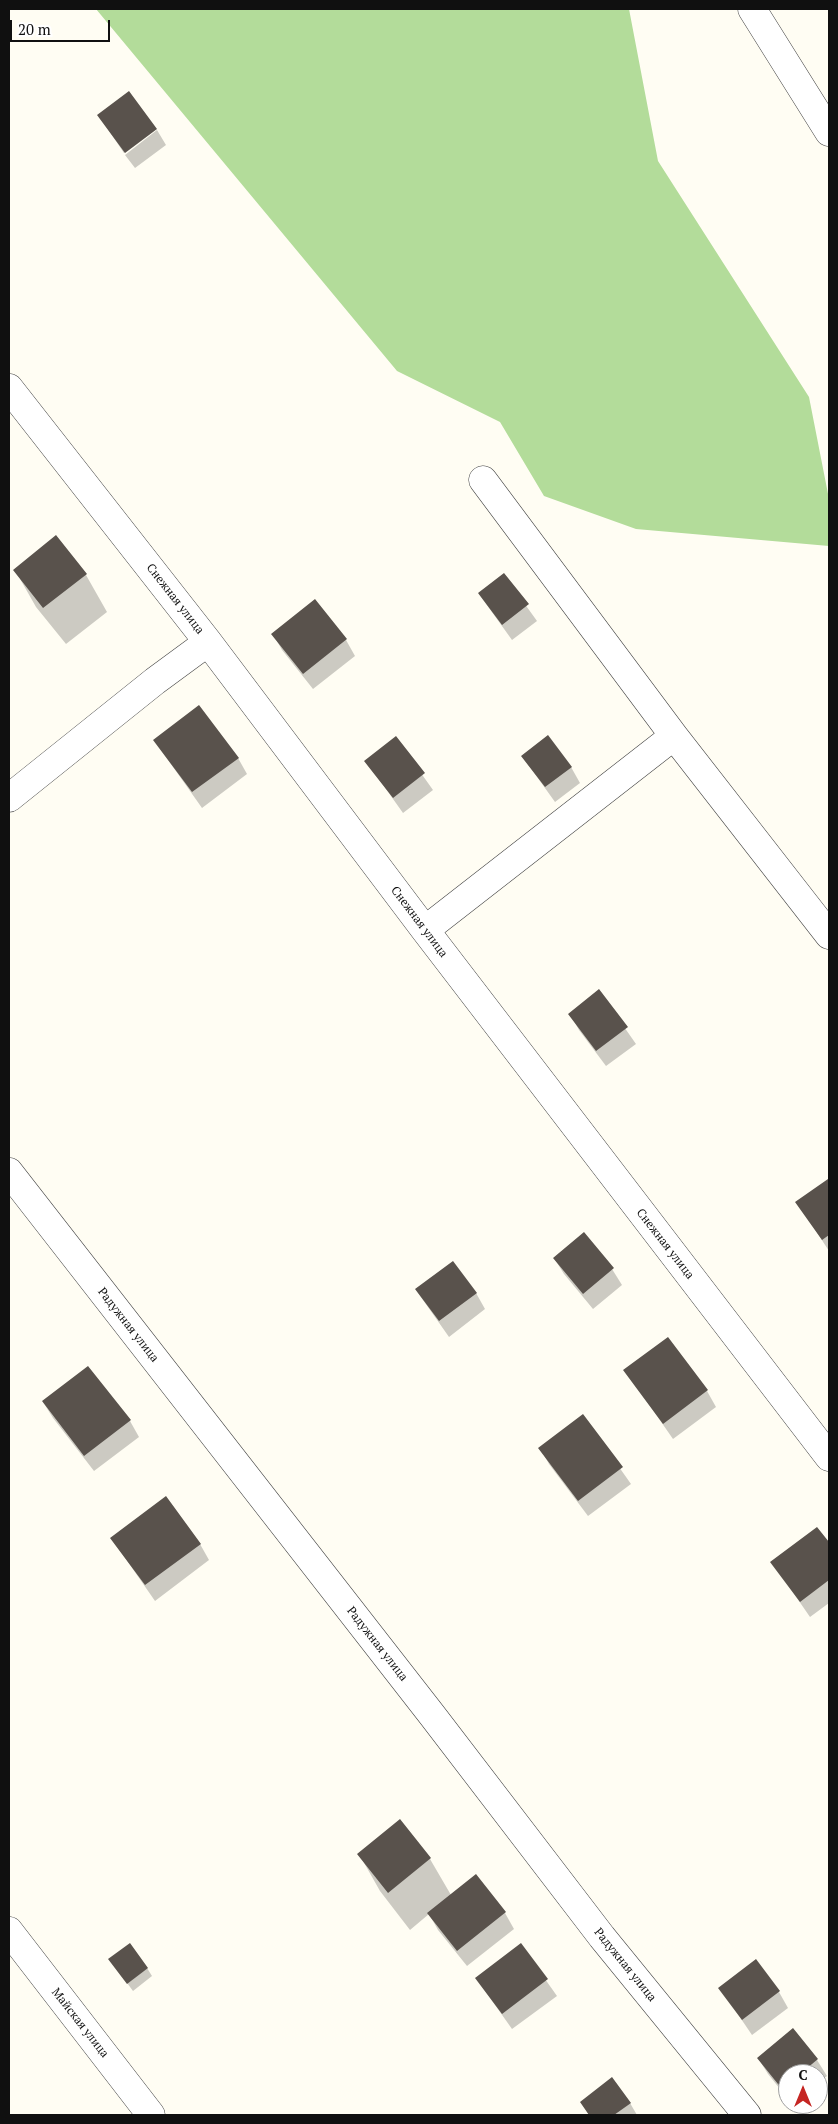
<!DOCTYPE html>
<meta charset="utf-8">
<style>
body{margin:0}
#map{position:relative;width:838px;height:2124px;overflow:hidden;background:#fffdf3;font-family:"PT Serif",serif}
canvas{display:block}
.frame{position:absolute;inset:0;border:10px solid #101010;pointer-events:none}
.north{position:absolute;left:778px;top:2064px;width:50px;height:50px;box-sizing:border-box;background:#fff;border:1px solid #9f9f9f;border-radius:50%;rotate:0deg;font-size:14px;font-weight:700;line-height:20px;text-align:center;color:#101010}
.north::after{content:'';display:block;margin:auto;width:18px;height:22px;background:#c52623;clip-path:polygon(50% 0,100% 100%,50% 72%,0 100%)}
.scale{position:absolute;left:10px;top:20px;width:100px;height:22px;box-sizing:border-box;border:2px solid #101010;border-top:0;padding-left:6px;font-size:15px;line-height:18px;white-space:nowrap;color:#101010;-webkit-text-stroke:4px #fff;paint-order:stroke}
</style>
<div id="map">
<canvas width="838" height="2124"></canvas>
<div class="frame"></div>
<div class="north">С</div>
<div class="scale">20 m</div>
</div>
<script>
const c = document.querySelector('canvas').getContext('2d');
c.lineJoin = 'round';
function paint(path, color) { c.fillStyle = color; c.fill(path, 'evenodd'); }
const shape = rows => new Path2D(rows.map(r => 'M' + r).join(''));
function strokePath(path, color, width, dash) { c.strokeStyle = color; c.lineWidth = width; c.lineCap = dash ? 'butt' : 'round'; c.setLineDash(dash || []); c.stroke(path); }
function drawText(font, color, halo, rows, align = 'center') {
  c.font = font + ' "PT Serif",serif'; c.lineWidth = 5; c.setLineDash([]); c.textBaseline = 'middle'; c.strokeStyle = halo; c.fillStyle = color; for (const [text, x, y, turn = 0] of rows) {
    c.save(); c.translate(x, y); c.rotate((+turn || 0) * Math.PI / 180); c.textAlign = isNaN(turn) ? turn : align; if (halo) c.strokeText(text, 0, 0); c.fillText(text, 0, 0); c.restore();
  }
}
const forest = shape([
 [96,9,629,9,658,161,809,397,829,499,829,546,636,529,544,496,500,422,397,371]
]);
const shadow = shape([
 [99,116,156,128,124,153],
 [157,130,166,145,135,168,125,155],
 [56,537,86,575,107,612,66,644,36,607,15,570],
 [504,575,537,621,512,640,479,594],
 [273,634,346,640,355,656,313,689,282,650],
 [396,738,433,790,403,813,366,761],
 [154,740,238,758,247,774,202,808],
 [522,756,571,767,580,783,555,802],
 [599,991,636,1044,606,1066,579,1030,570,1014],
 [828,1180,829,1182,829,1251,797,1202],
 [554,1258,612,1269,622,1285,593,1309,564,1274],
 [416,1290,476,1293,485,1309,449,1337],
 [625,1370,707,1391,716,1407,673,1439],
 [43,1402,130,1421,139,1437,94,1471,53,1418],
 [583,1416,631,1484,588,1516,549,1464,540,1448],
 [817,1528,829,1545,829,1603,810,1617,772,1562],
 [112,1539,200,1544,209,1560,155,1601],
 [359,1854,430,1859,451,1895,505,1913,514,1929,467,1966,438,1930,429,1914,410,1930,380,1891],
 [521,1945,557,1996,512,2029,476,1978],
 [110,1960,147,1968,152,1976,133,1991],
 [720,1988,779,1992,788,2008,752,2035],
 [793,2030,817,2060,827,2076,818,2083,818,2074,788,2074,788,2099,768,2074,758,2058],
 [581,2102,630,2103,637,2115,589,2115]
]);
const building = shape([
 [129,91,157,129,125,153,97,115],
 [56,535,87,574,43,608,13,570],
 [504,573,529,604,502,625,478,593],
 [315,599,347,639,303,674,271,634],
 [199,705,239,758,192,792,153,740],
 [548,735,572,767,545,787,521,756],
 [396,736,425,773,393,798,364,761],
 [599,989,628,1027,596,1051,568,1014],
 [828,1179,829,1235,822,1240,795,1202],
 [584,1232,614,1268,583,1294,553,1258],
 [453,1261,477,1293,439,1321,415,1289],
 [668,1337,708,1390,663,1424,623,1370],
 [88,1366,131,1420,84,1456,42,1401],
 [583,1414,623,1467,578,1501,538,1448],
 [166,1496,201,1544,145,1585,110,1538],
 [817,1527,829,1542,829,1580,800,1602,770,1562],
 [400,1819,431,1858,388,1893,357,1854],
 [476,1874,506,1912,457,1951,427,1913],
 [130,1943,148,1968,127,1984,108,1959],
 [521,1943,548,1979,502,2014,475,1978],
 [756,1959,780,1991,742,2020,718,1988],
 [793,2028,818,2059,800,2074,788,2074,788,2084,782,2089,757,2058],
 [612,2077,631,2103,614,2115,589,2115,580,2102]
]);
const minor = shape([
 [752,9,829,132],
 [9,388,208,642,425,930,829,1457],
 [674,736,829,935],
 [9,798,155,681,208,642],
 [425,930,674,736,483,480],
 [9,1172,432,1715,602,1937,747,2115],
 [9,1931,151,2115]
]);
const streetNames = [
 ["Снежная улица",175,599,52],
 ["Снежная улица",419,922,53],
 ["Снежная улица",665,1244,52],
 ["Радужная улица",128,1325,52],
 ["Радужная улица",377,1644,52],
 ["Радужная улица",625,1965,51],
 ["Майская улица",80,2023,52]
];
paint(forest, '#b3dc9a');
paint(shadow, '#0003');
paint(building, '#59524c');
strokePath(minor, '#434343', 29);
strokePath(minor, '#fff', 28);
drawText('12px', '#101010', '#fff', streetNames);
</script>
